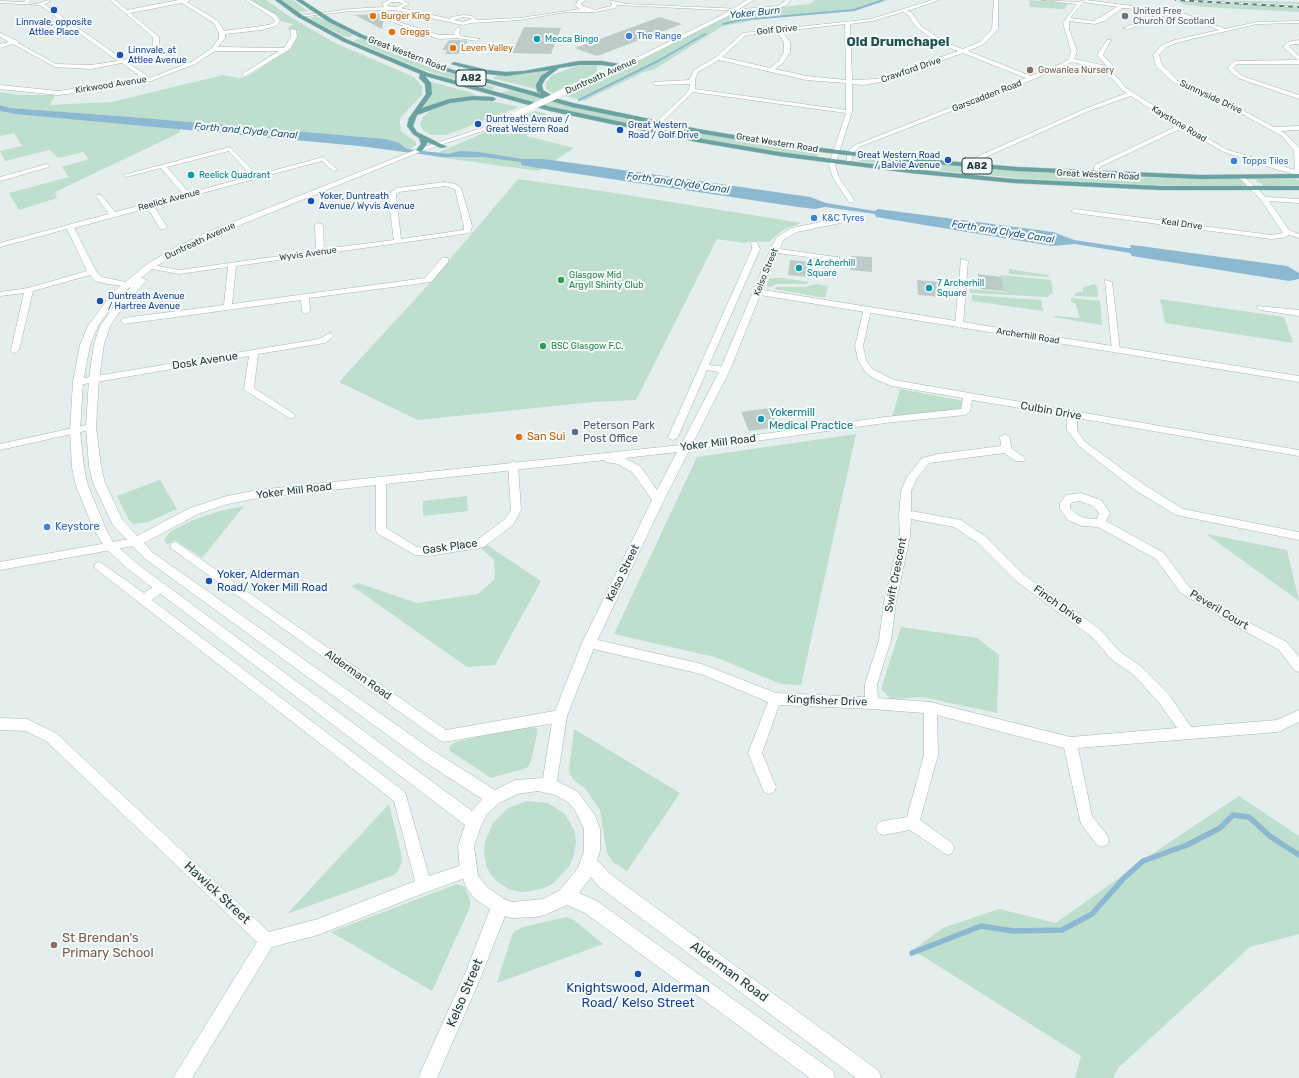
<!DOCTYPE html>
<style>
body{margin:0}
canvas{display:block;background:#e4eeec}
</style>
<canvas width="1299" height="1078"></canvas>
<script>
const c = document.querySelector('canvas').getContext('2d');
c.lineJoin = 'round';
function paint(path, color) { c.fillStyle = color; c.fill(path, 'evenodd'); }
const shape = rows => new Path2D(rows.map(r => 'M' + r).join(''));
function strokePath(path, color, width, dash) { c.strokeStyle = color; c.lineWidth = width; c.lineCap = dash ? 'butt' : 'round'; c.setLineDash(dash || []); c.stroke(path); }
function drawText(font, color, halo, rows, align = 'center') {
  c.font = font + ' Rubik,sans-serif'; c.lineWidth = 4; c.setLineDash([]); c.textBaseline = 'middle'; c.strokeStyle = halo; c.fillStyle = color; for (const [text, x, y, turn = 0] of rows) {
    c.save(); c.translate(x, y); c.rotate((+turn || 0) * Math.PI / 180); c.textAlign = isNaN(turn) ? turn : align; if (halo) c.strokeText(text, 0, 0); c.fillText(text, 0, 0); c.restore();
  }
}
const green = shape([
 [249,0,266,0,292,18,335,43,414,77,422,86,422,95,400,118,400,125,401,131,416,142,416,145,409,150,386,139,132,117,10,108,0,105,0,92,19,95,55,95,50,105,112,102,223,75,239,78,247,77,287,51,295,42,297,33,300,31,289,30,288,28,293,24,280,21,280,18],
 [281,0,293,0,308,11,298,12],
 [815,0,889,0,853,11,759,19,757,18,749,19,750,21,723,26,653,70,644,72,584,101,565,96,737,12,810,4],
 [1029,0,1064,3,1068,4,1064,9,1030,7],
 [1206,0,1299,2,1299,4,1256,3],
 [1181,2,1299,8,1299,12,1205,7,1182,4],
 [315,16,325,20,318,21,325,20,353,35,349,37,343,36,310,19],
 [357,39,364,39,435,67,495,87,492,90,487,90,421,69,354,41],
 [577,66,597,66,597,73,552,93,546,89,546,83,552,75],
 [550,70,538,79,536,89,492,78,499,75,525,74],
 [429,81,472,93,476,96,451,98,424,107,433,93],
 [510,90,570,106,632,120,627,125,577,114,500,93],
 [473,100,496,102,519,107,446,135,431,135,423,130,420,125,423,117,431,110,446,104],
 [0,111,15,114,181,128,179,133,55,192,57,198,19,210,9,193,69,177,62,167,89,159,83,152,58,158,50,150,5,161,0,151,22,146,14,133,0,136],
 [535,111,547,114,526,136,574,148,539,171,430,156],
 [637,121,712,135,819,151,817,158,759,149,632,126],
 [859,157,887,160,902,168,858,161],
 [896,161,986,169,1119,177,1231,179,1240,179,1246,185,1243,186,1155,185,1030,179,911,168],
 [518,179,608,192,802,223,783,230,769,242,751,241,744,243,717,239,636,400,593,402,418,420,339,382,430,283],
 [1258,179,1294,179,1299,180,1299,185,1265,186,1256,181],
 [1009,269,1047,275,1050,277,1010,274,1009,273],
 [1000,275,1051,280,1053,293,1047,297,970,293,970,289,1004,292],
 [773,278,782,278,809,282,806,284,776,284,770,287,767,286,769,279],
 [817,284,828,286,825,298,775,289,776,287,805,287],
 [1094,284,1097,287,1098,297,1074,296,1077,292,1083,292,1083,288],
 [972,295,1041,300,1043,311,972,301],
 [1071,298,1100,301,1102,325,1052,317,1056,316,1080,318,1075,303,1071,302],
 [1160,299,1284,317,1293,343,1165,323],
 [900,389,964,401,962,410,892,418],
 [856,434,801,685,781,684,715,657,614,634,697,457],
 [160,480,177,509,148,522,133,524,129,520,117,496],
 [467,496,468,511,423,516,423,501],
 [244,506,202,558,175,540,167,545,164,540,167,535,173,530,193,520,220,511],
 [1206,534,1287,550,1299,601],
 [487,545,541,581,495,665,467,667,352,586,358,583,417,603,478,594,495,579,494,560,481,548],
 [901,627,977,638,999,655,997,713,922,697,891,699,881,689],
 [526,726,537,728,537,734,531,761,528,767,523,769,491,778,450,751,449,747,455,742],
 [574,729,680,793,627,871,613,862,607,853,600,810,585,788,575,781,570,775,569,769],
 [1239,796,1299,836,1299,934,1250,947,1118,1068,1113,1078,1075,1078,1081,1056,913,950,943,928,999,909,1056,923,1161,848],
 [527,801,548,803,565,814,575,832,576,843,574,854,570,865,554,883,544,888,532,891,521,892,509,889,499,883,491,875,486,865,484,853,485,842,493,823,508,808],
 [389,804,401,853,402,862,398,871,394,875,287,914],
 [457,884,465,887,470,900,470,907,432,991,331,932],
 [566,917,574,920,603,944,497,983,512,935,515,931,523,927]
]);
const water = shape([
 [0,105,10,108,132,117,386,139,399,143,407,149,449,154,460,151,478,152,523,159,543,159,588,165,810,197,826,203,875,211,878,209,1053,232,1074,240,1127,248,1131,248,1130,245,1140,246,1287,266,1299,273,1299,279,1289,281,1132,256,1130,253,1075,244,1052,246,876,217,875,214,825,207,815,209,798,207,538,168,521,165,521,162,483,157,443,157,359,146,15,114,0,111]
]);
const streamFar1 = shape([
 [723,24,740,20,854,10,883,0],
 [579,100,658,61,705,34]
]);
const stream = shape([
 [912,953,981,926,1013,931,1062,930,1092,914,1124,878,1143,861,1187,845,1220,828,1233,815,1249,817,1271,837,1299,855]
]);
const building = shape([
 [385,14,382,29,355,15],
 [660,17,682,24,597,56,575,48],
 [524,27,561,28,551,54,512,53],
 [449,40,457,40,468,41,458,54,445,54,447,50,442,50],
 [851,256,872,257,872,272,850,270],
 [790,260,811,262,809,277,788,275],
 [978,274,1001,277,1004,291,981,289],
 [917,280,939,282,941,297,918,295],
 [769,408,778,427,749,431,741,412]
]);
const minor = shape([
 [26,0,31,0,28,3,36,4,49,0,49,2,44,4,124,60,147,50,153,45,153,37,110,0,115,0,127,10,179,0,190,0,187,2,218,21,224,31,262,26,272,24,275,21,272,17,245,0,250,0,276,15,280,21,276,26,262,30,225,34,225,38,218,47,284,48,291,37,291,29,296,30,297,37,290,49,244,77,242,74,279,51,215,51,195,64,151,81,94,91,58,95,0,89,0,85,58,91,144,79,122,63,91,69,55,67,13,44,0,48,0,44,9,42,0,37,0,33,18,41,18,43,56,64,91,65,118,61,40,5,0,3,0,1,24,2,26,0],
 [182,3,214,23,219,33,219,38,212,48,191,62,150,78,127,62,151,52,159,45,159,37,130,13,182,3],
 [389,0,403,0,409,4,401,8,450,19,451,17,464,15,472,16,477,20,520,18,580,9,576,6,577,1,580,0,586,0,581,3,581,5,595,10,611,6,612,3,609,0,627,4,742,9,778,6,786,0,790,0,787,5,779,8,742,11,617,5,615,8,595,12,566,12,520,20,471,23,463,25,395,10,350,11,300,17,298,16,350,9,384,7,382,3,389,0],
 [392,2,400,2,403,4,397,7,389,7,387,5,392,2],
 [464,17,472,19,463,22,454,20,464,17],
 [932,0,939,0,907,11,912,13,921,26,946,43,963,49,980,42,992,29,994,0,998,0,998,29,984,44,968,51,1031,76,1063,63,1069,59,1071,51,1063,23,1077,4,1041,0,1079,2,1086,0,1140,7,1138,9,1122,8,1104,21,1095,24,1069,21,1069,29,1077,51,1074,59,1107,66,1097,55,1107,40,1111,40,1103,55,1113,66,1109,68,1126,88,1184,125,1228,150,1295,170,1294,150,1282,136,1227,106,1174,83,1156,66,1153,55,1162,45,1175,40,1219,30,1177,14,1169,14,1128,29,1123,28,1169,11,1180,12,1225,29,1257,22,1299,21,1299,23,1257,24,1179,42,1166,47,1159,55,1162,65,1178,81,1231,104,1274,127,1299,126,1299,130,1281,131,1286,134,1299,148,1299,175,1275,169,1224,152,1182,128,1100,167,1096,174,1092,174,1095,165,1177,126,1131,96,1091,110,979,160,975,167,971,167,974,158,1087,108,1127,93,1122,90,1104,69,1072,62,1034,79,859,147,854,152,850,164,846,164,848,151,855,145,1026,78,963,53,880,82,863,85,852,84,852,112,835,165,839,178,855,201,851,203,849,202,833,178,829,165,846,113,693,92,659,125,654,124,686,94,690,87,690,84,655,85,653,82,689,80,694,70,716,57,743,33,871,19,932,0],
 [1083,2,1117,7,1094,21,1070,18,1083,2],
 [903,12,908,15,917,28,942,45,958,51,877,79,852,80,850,24,872,21,903,12],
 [845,24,846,80,806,76,775,69,783,63,790,52,790,42,782,31,845,24],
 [777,32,784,42,784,52,779,61,770,68,722,57,746,35,777,32],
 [719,60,806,80,846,83,846,110,695,89,695,79,698,72,719,60],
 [390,19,439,35,455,35,453,33,458,27,461,29,459,33,461,36,480,39,477,41,457,38,439,39,390,21,390,19],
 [1299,40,1299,44,1292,44,1289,47,1299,56,1299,64,1237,64,1233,68,1242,76,1299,95,1299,99,1238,78,1227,68,1235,61,1298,60,1283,47,1288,42,1299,40],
 [230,147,257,175,323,157,338,170,333,171,322,161,154,206,167,227,163,229,160,229,148,208,74,228,96,271,101,277,136,284,140,286,136,288,108,284,95,281,90,275,33,291,19,350,15,353,12,352,11,350,24,293,0,296,0,292,28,288,87,271,67,229,0,247,0,243,109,214,96,196,97,195,101,195,115,212,183,194,161,168,126,177,123,175,230,147],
 [229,151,251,176,189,193,167,167,229,151],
 [47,164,50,166,49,167,0,181,0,177,47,164],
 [1241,174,1266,197,1299,199,1299,203,1269,201,1289,230,1299,234,1299,238,1289,235,1283,238,1271,239,1075,213,1071,211,1075,209,1271,235,1283,233,1261,200,1239,177,1238,176,1241,174],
 [445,182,455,184,461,188,472,226,470,233,236,266,232,304,425,278,442,258,448,258,448,262,431,282,309,298,310,311,306,314,302,311,301,300,124,324,120,321,124,318,224,305,228,267,179,274,147,268,147,264,179,270,316,251,315,225,319,223,323,225,324,249,394,240,388,196,391,192,397,188,445,182],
 [445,186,455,189,464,226,464,230,401,239,396,194,399,192,445,186],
 [846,214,849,214,849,218,840,223,797,232,783,240,780,249,836,257,839,257,839,261,778,253,761,292,757,294,754,294,753,292,770,250,777,237,792,228,835,219,846,214],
 [751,242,757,242,760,249,709,365,725,367,730,370,725,373,707,370,678,437,673,440,670,439,668,437,752,249,751,242],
 [961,259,968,261,963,325,959,328,955,325,961,259],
 [1105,280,1112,282,1120,350,1116,353,1112,350,1105,280],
 [1258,306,1299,310,1299,316,1261,310,1257,308,1258,306],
 [864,308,870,308,871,310,863,346,866,360,872,369,894,380,1299,450,1299,456,1077,418,1077,430,1085,442,1143,484,1183,509,1299,532,1299,540,1176,515,1135,490,1079,446,1067,430,1067,416,972,400,970,412,965,415,885,423,684,451,680,450,679,448,680,446,684,445,885,417,961,409,963,398,892,386,877,380,866,373,858,360,855,346,864,308],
 [330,333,334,336,325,343,258,354,254,388,294,414,296,416,291,419,246,391,244,389,249,356,78,385,73,382,78,379,319,339,330,333],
 [91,424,94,425,96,427,94,429,0,450,0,444,91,424],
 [1005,434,1010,437,1011,448,1024,457,1025,459,1024,461,1016,461,1004,453,929,463,917,478,911,491,911,511,961,520,986,537,1024,575,1100,629,1119,651,1143,668,1170,696,1191,727,1277,720,1299,710,1299,722,1278,732,1078,748,1092,816,1107,835,1109,840,1107,845,1102,847,1097,845,1081,824,1064,748,937,715,938,755,920,820,952,843,954,848,952,853,947,855,910,830,883,835,878,833,876,828,878,823,883,821,907,817,924,755,924,713,872,709,779,705,762,753,776,787,774,792,769,794,764,792,748,753,768,702,701,674,585,647,583,643,585,639,589,638,702,664,776,693,865,697,865,684,879,640,884,602,900,536,899,514,901,491,907,477,922,458,938,454,1001,446,1000,437,1005,434],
 [911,519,954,527,978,543,1016,581,1092,637,1111,659,1135,676,1160,704,1177,728,1070,737,930,702,878,698,877,684,891,640,896,602,910,536,911,519],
 [513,461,518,465,521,510,513,525,484,547,429,556,415,555,377,533,376,530,376,481,381,477,386,481,386,528,417,547,429,548,477,540,505,519,511,510,508,465,513,461],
 [1081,493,1101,500,1110,513,1106,521,1164,553,1189,587,1242,619,1287,642,1299,657,1299,672,1295,671,1279,650,1234,625,1181,593,1156,559,1098,527,1082,526,1068,520,1060,509,1060,503,1066,495,1081,493],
 [1080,501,1093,506,1099,513,1097,519,1084,518,1076,514,1070,508,1070,504,1073,502,1080,501],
 [135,538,139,539,141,542,139,545,0,570,0,562,135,538],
 [176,542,446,730,560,710,565,712,567,716,565,720,560,722,444,742,439,740,172,549,170,546,172,543,176,542],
 [100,562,144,593,157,584,165,584,167,587,165,590,152,600,405,792,429,876,468,863,473,865,475,870,473,875,468,877,424,893,318,935,272,947,192,1078,173,1078,257,942,46,741,26,731,0,730,0,718,27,719,56,733,269,932,318,919,415,881,394,801,96,569,94,566,96,563,100,562]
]);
const tertiary = shape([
 [747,0,754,0,726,17,636,62,568,92,563,91,632,60,722,15,747,0],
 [515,113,518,115,517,116,486,130,422,151,216,235,182,251,153,268,141,278,147,280,127,301,110,326,104,344,99,379,96,427,101,466,105,483,122,519,137,536,190,508,227,496,258,490,681,445,720,370,753,292,757,289,1299,376,1299,382,760,295,730,370,664,500,596,643,567,716,557,781,578,792,595,815,600,829,600,851,597,860,610,874,879,1071,881,1078,856,1078,598,886,591,877,579,893,597,901,833,1071,835,1078,810,1078,585,913,567,905,545,915,535,917,512,918,505,916,480,979,437,1078,418,1078,467,969,490,909,475,899,466,887,460,870,458,846,465,825,128,569,105,548,94,530,76,486,72,468,70,431,73,382,80,345,88,326,112,293,147,264,176,247,210,231,418,149,482,128,515,113],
 [136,282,121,297,100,326,94,344,89,379,86,427,89,466,93,483,113,525,144,558,422,760,482,799,472,811,136,563,113,542,106,529,88,486,84,468,80,431,83,382,90,345,98,326,118,297,136,282],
 [677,452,657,490,641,467,625,458,677,452],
 [605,460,606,462,618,464,633,473,652,500,582,643,553,716,543,778,515,780,495,790,432,750,152,552,144,543,198,514,228,504,258,498,605,460],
 [538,791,555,795,568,802,575,810,584,829,584,851,578,868,560,890,543,899,512,902,504,899,487,887,478,876,474,846,481,826,487,814,499,803,517,794,538,791]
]);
const primary = shape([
 [275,0,281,0,302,15,346,39,428,73,551,107,697,138,779,152,910,169,1014,179,1160,186,1299,186,1299,190,1160,190,1014,183,910,173,779,156,697,142,550,111,425,76,431,83,432,94,422,108,449,99,473,96,493,97,496,99,493,101,473,100,450,103,417,115,413,126,417,132,447,147,441,148,427,142,427,144,422,151,420,152,416,150,421,144,419,138,413,134,407,126,409,118,426,94,425,84,419,78,420,74,342,41,298,17,275,0],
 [296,0,302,0,333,20,363,35,450,69,542,94,537,91,536,85,541,76,550,70,506,76,487,74,451,64,454,62,487,70,506,72,524,71,579,61,602,61,625,65,625,67,623,68,602,65,579,65,559,68,546,78,542,85,543,90,553,96,554,98,573,103,698,129,788,144,888,156,1017,167,1200,175,1299,174,1299,178,1200,179,1017,171,888,160,788,148,698,133,572,107,446,71,359,37,329,22,296,0]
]);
const rail = shape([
 [1176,0,1299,7]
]);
const tertiaryBridge = shape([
 [515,115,566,91]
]);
const markers = [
 [54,10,4,"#1a4fb4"],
 [373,16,4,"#e8710a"],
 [1125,16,4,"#6b7280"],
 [392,32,4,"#e8710a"],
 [629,36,4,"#3f7fe0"],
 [537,39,4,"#0f9aa8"],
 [453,48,4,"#e8710a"],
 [120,55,4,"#1a4fb4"],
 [1030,70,4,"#8d6e63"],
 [478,124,4,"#1a4fb4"],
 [620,130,4,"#1a4fb4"],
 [948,160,4,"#1a4fb4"],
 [1234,161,4,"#3f7fe0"],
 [191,175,4,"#0f9aa8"],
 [311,201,4,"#1a4fb4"],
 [814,218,4,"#3f7fe0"],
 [799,268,4,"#0f9aa8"],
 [561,280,4,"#2e9e5b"],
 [929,288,4,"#0f9aa8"],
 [100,301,4,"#1a4fb4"],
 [543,346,4,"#2e9e5b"],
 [761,419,4,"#0f9aa8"],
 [575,432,4,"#5c6f8a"],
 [519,437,4,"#e8710a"],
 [47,527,4,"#3f7fe0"],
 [209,581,4,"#1a4fb4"],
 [54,945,4,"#8d6e63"],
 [638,974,4,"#1a4fb4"]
];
const farWorshipnames = [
 ["United Free",1133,11],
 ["Church Of Scotland",1133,21]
];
const farFoodnames = [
 ["Burger King",381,16],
 ["Greggs",400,32],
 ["Leven Valley",461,48]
];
const farTransitnames = [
 ["Linnvale, opposite",54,22,"center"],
 ["Attlee Place",54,32,"center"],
 ["Linnvale, at",128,50],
 ["Attlee Avenue",128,60],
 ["Duntreath Avenue /",486,119],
 ["Great Western Road",486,129],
 ["Great Western",628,125],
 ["Road / Golf Drive",628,135],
 ["Great Western Road",940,155,"right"],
 ["/ Balvie Avenue",940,165,"right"],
 ["Yoker, Duntreath",319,196],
 ["Avenue/ Wyvis Avenue",319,206],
 ["Duntreath Avenue",108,296],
 ["/ Hartree Avenue",108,306]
];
const farStreetnames = [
 ["Golf Drive",777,30,-6],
 ["Great Western Road",407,54,21],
 ["Crawford Drive",911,70,-19],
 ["Duntreath Avenue",601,76,-24],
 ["Kirkwood Avenue",111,85,-9],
 ["Garscadden Road",987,96,-21],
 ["Sunnyside Drive",1211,97,25],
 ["Kaystone Road",1179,124,31],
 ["Great Western Road",777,143,9],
 ["Great Western Road",1098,175,3],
 ["Reelick Avenue",169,200,-15],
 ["Keal Drive",1182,224,8],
 ["Duntreath Avenue",200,241,-25],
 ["Wyvis Avenue",308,254,-8],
 ["Kelso Street",766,272,-68],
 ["Archerhill Road",1028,336,9]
];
const farShopnames = [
 ["The Range",637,36],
 ["Topps Tiles",1242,161],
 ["K&C Tyres",822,218]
];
const farCulturenames = [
 ["Mecca Bingo",545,39],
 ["Reelick Quadrant",199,175],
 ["4 Archerhill",807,263],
 ["Square",807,273],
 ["7 Archerhill",937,283],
 ["Square",937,293]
];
const farEducationnames = [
 ["Gowanlea Nursery",1038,70]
];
const farLeisurenames = [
 ["Glasgow Mid",569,275],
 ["Argyll Shinty Club",569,285],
 ["BSC Glasgow F.C.",551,346]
];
const farWaternames = [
 ["Yoker Burn",755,13,-6],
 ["Forth and Clyde Canal",246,131,5],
 ["Forth and Clyde Canal",678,183,8],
 ["Forth and Clyde Canal",1003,232,9]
];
const shields = [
 [471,78,30],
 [977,166,30]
];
const shieldNames = [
 ["A82",471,78],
 ["A82",977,166]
];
const streetNames = [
 ["Dosk Avenue",205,361,-9],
 ["Culbin Drive",1051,411,10],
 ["Yoker Mill Road",718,443,-7],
 ["Yoker Mill Road",294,491,-7],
 ["Gask Place",450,547,-8],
 ["Kelso Street",623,573,-64],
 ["Swift Crescent",896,575,-79],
 ["Finch Drive",1058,605,36],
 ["Peveril Court",1219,610,31],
 ["Alderman Road",358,675,35],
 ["Kingfisher Drive",827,701,2]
];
const cultureNames = [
 ["Yokermill",769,413],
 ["Medical Practice",769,426]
];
const serviceNames = [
 ["Peterson Park",583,426],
 ["Post Office",583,439]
];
const foodNames = [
 ["San Sui",527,437]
];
const shopNames = [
 ["Keystore",55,527]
];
const transitNames = [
 ["Yoker, Alderman",217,575],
 ["Road/ Yoker Mill Road",217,588]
];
const farDistrictnames = [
 ["Old Drumchapel",898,42]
];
const nearStreetnames = [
 ["Hawick Street",217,893,43],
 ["Alderman Road",729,972,36],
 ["Kelso Street",465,993,-67]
];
const nearEducationnames = [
 ["St Brendan's",62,938],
 ["Primary School",62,953]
];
const nearTransitnames = [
 ["Knightswood, Alderman",638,988],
 ["Road/ Kelso Street",638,1003]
];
paint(green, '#bedece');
paint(water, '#8db8d2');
strokePath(streamFar1, '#8db8d2', 2);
strokePath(stream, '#8db8d2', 5.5);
paint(building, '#bdcbc8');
strokePath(minor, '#a7b6b4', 1);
strokePath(tertiary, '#a7b6b4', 1);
strokePath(primary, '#c2c9c9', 1);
paint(minor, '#fff');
paint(tertiary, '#fff');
paint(primary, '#69a3a1');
strokePath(rail, '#5e7b79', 2);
strokePath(rail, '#f5faf9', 1.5, [4.5]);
strokePath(tertiaryBridge, '#a7b6b4', 6, []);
strokePath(tertiaryBridge, '#fff', 6);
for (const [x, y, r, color] of markers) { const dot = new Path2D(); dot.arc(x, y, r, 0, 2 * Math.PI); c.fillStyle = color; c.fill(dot); strokePath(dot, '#f5faf9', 1.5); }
drawText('9px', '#5b616d', '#f5faf9', farWorshipnames, 'left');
drawText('9px', '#c56008', '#f5faf9', farFoodnames, 'left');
drawText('9px', '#164399', '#f5faf9', farTransitnames, 'left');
drawText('9px', '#243f3e', '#f5faf9', farStreetnames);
drawText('9px', '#366cbe', '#f5faf9', farShopnames, 'left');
drawText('9px', '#0d838f', '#f5faf9', farCulturenames, 'left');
drawText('9px', '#785e54', '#f5faf9', farEducationnames, 'left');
drawText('9px', '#27864d', '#f5faf9', farLeisurenames, 'left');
drawText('italic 10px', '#1e577c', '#f5faf9', farWaternames);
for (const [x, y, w] of shields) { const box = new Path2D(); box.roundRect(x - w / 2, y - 8, w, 16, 3); c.fillStyle = '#f5faf9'; c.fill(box); strokePath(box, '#243f3e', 1); }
drawText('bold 10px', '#243f3e', null, shieldNames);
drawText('11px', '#243f3e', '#f5faf9', streetNames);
drawText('11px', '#0d838f', '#f5faf9', cultureNames, 'left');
drawText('11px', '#4e5e75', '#f5faf9', serviceNames, 'left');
drawText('11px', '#c56008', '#f5faf9', foodNames, 'left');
drawText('11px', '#366cbe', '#f5faf9', shopNames, 'left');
drawText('11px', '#164399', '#f5faf9', transitNames, 'left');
drawText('bold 13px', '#1f5251', '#f5faf9', farDistrictnames);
drawText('13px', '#243f3e', '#f5faf9', nearStreetnames);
drawText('13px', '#785e54', '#f5faf9', nearEducationnames, 'left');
drawText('13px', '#164399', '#f5faf9', nearTransitnames);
</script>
